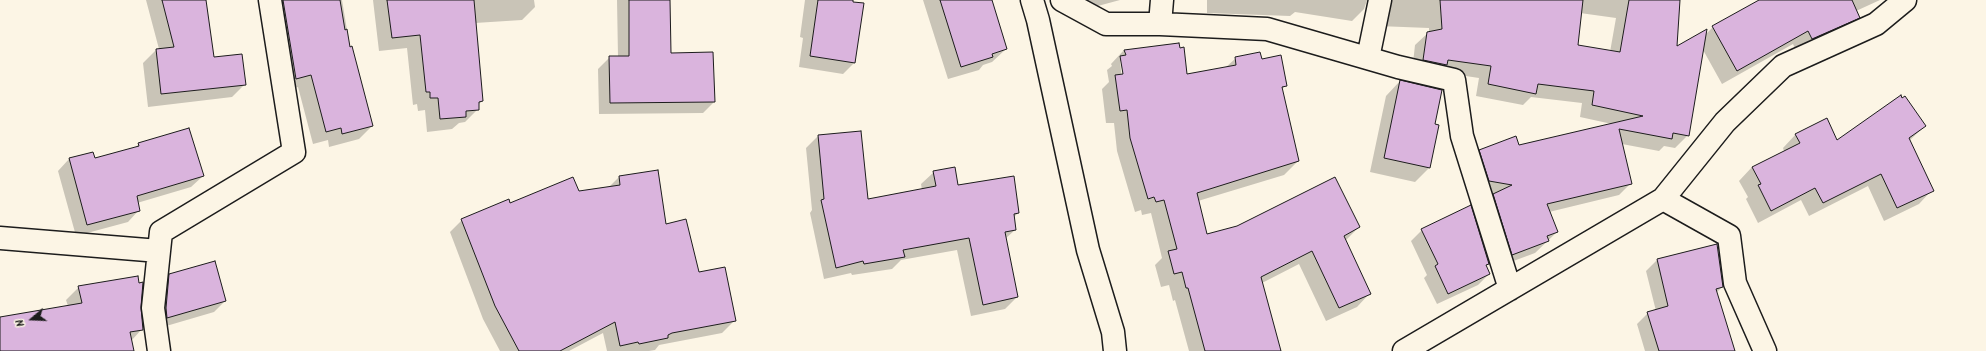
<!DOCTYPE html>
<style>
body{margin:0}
#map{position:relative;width:1986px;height:351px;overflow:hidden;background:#fcf5e5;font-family:Kalam,sans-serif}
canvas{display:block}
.north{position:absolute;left:12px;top:299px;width:40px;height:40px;-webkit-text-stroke:3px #fcf5e5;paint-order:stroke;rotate:251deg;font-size:11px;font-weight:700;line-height:16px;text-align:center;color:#1c1c1c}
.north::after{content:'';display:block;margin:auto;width:14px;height:18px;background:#1c1c1c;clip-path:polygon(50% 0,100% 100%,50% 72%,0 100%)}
</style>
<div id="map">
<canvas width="1986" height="351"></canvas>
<div class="north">N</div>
</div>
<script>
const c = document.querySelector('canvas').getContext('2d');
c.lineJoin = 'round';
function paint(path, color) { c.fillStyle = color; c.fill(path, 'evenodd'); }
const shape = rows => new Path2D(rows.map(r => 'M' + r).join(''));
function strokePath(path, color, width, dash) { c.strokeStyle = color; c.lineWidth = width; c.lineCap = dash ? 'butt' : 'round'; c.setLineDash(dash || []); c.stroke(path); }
const shadow = shape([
 [146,0,205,0,208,11,207,13,213,58,245,84,232,97,148,107,143,63,156,50,159,49],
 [258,0,342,0,350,48,372,126,359,139,329,147,328,140,313,144,298,87,283,91,267,5],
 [373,0,534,0,535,7,522,20,475,23,482,101,478,105,478,109,465,122,459,123,452,129,427,132,425,110,418,111,417,104,413,105,407,48,379,51],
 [617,0,669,0,670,54,714,102,703,113,599,114,598,69,610,57,618,57],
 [805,0,852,0,851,3,862,4,854,63,843,74,799,67,803,38,800,37],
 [923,0,991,0,1006,49,992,62,983,65,979,70,948,79],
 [1080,0,1120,0,1083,10],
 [1207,0,1367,0,1364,9,1352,21,1295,12,1290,16,1207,13],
 [1371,0,1680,0,1676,47,1705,35,1713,27,1761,0,1880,0,1856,11,1859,17,1844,32,1797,53,1793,44,1722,84,1702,48,1688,135,1675,148,1664,146,1659,151,1622,144,1631,183,1619,195,1549,212,1557,232,1535,253,1500,266,1482,207,1493,196,1477,193,1468,163,1480,150,1519,146,1612,124,1580,117,1582,103,1531,97,1523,105,1476,96,1479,78,1439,72,1412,72,1415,45,1429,32,1429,28,1378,26],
 [1580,13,1616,18,1610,52,1577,46],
 [1124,50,1186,75,1225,68,1236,58,1261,60,1286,85,1281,90,1298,161,1284,175,1198,201,1207,235,1359,227,1345,241,1370,293,1357,307,1326,321,1299,264,1262,283,1280,351,1189,351,1175,300,1173,301,1169,285,1161,287,1155,265,1162,258,1151,213,1142,215,1141,210,1135,212,1117,151,1114,123,1106,123,1102,89,1109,82,1107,70,1112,66,1111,64],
 [1120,61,1122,61,1124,78,1122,79],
 [1400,81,1433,124,1429,168,1415,182,1370,172,1386,96],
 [1925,126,1909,141,1932,190,1919,204,1884,221,1868,186,1809,216,1801,200,1758,223,1746,199,1748,197,1739,181,1752,167,1784,151,1783,148,1796,134,1837,141],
 [818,136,867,200,922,190,921,184,934,172,958,186,1018,213,1013,218,1015,230,1005,239,1017,297,1005,309,971,316,957,250,901,260,892,269,852,275,851,273,824,279,810,213,812,210,806,148],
 [139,144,203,176,191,187,137,203,139,210,128,222,76,236,58,171,69,159,94,159,135,148],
 [619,177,665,225,698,273,735,320,722,333,659,345,655,350,649,351,607,351,603,333,569,351,500,351,483,319,450,232,462,220,510,204,608,188],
 [1422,230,1488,264,1486,266,1489,274,1478,285,1437,304,1424,278,1427,275,1411,241],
 [1717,246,1722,287,1716,293,1733,351,1645,351,1637,324,1648,313,1656,311,1646,271,1657,260],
 [170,275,225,301,214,312,156,329,158,287],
 [79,287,140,307,142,329,131,341,133,351,0,351,0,318,68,306,66,300]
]);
const building = shape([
 [162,0,206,0,214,57,242,54,246,85,161,94,156,49,174,47,162,0],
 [283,0,340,0,345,30,347,29,350,47,352,46,373,126,342,134,341,128,326,132,311,75,296,79,283,0],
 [387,0,474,0,483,101,479,102,479,110,466,111,466,117,440,119,438,98,430,98,430,92,426,92,420,35,392,38,387,0],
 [629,0,670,0,671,53,713,52,715,102,610,103,609,56,629,56,629,0],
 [818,0,853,0,853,2,864,3,855,63,810,56,818,0],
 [940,0,992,0,1007,49,992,54,993,57,961,67,940,0],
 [1440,0,1583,0,1578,45,1620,52,1629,0,1680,0,1677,46,1707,29,1689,136,1673,133,1672,139,1619,129,1632,184,1547,204,1558,232,1547,236,1549,241,1512,255,1493,194,1512,185,1489,181,1479,150,1516,136,1519,145,1643,116,1592,105,1594,91,1538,84,1536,94,1488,84,1491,66,1448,60,1447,65,1423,60,1427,32,1442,29,1440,0],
 [1759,0,1852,0,1860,18,1812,39,1808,31,1737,71,1712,26,1759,0],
 [1179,43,1180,48,1184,47,1187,74,1236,65,1235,57,1260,52,1262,59,1281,55,1287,86,1282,87,1299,161,1197,193,1207,234,1237,226,1335,177,1360,227,1344,236,1371,294,1339,308,1312,251,1261,277,1281,351,1205,351,1188,288,1186,288,1182,272,1174,274,1168,251,1177,249,1164,200,1156,202,1154,197,1148,199,1130,138,1127,110,1120,111,1115,75,1123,74,1120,56,1126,55,1124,50,1179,43],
 [1400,80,1442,90,1435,124,1439,125,1430,168,1384,158,1400,80],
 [1901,95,1902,98,1905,96,1926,126,1909,138,1934,191,1897,208,1881,174,1823,203,1815,188,1771,211,1758,185,1761,184,1752,167,1800,143,1795,134,1827,118,1837,140,1901,95],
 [189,128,204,176,137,196,140,211,87,225,69,158,93,152,95,158,139,146,138,143,189,128],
 [861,131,868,199,936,186,933,171,955,167,958,185,1014,176,1019,213,1014,214,1016,230,1005,232,1018,297,983,305,969,238,903,250,905,257,864,264,863,261,836,268,821,200,824,199,818,135,861,131],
 [658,170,666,224,686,219,699,272,725,267,736,321,672,333,668,335,668,338,639,344,638,342,620,346,615,322,560,351,519,351,495,306,461,219,509,199,510,203,573,177,579,191,620,185,619,176,658,170],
 [1471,205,1489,264,1486,265,1490,274,1448,294,1435,266,1438,264,1421,229,1471,205],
 [1717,244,1723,287,1716,289,1735,351,1659,351,1647,312,1668,306,1657,259,1717,244],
 [215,261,226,301,167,318,166,308,169,274,215,261],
 [138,276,139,283,143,282,141,307,143,330,130,332,134,351,0,351,0,317,82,303,78,286,138,276]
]);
const minor = shape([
 [1032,0,1038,20,1088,250,1113,332,1115,351],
 [1062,0,1106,24,1160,24,1267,29,1398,67,1454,80,1462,136,1510,289],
 [1160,24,1162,0],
 [1368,58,1380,0],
 [1663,199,1729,236,1735,283,1765,351],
 [0,238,159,251],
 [159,351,153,308,161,232,294,152,270,0],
 [1404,351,1663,199,1725,122,1783,66,1876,24,1905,0]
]);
paint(shadow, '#0003');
paint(building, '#dab4dd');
strokePath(building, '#1c1c1c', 1);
strokePath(minor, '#1c1c1c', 25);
strokePath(minor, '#fcf5e5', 22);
</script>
